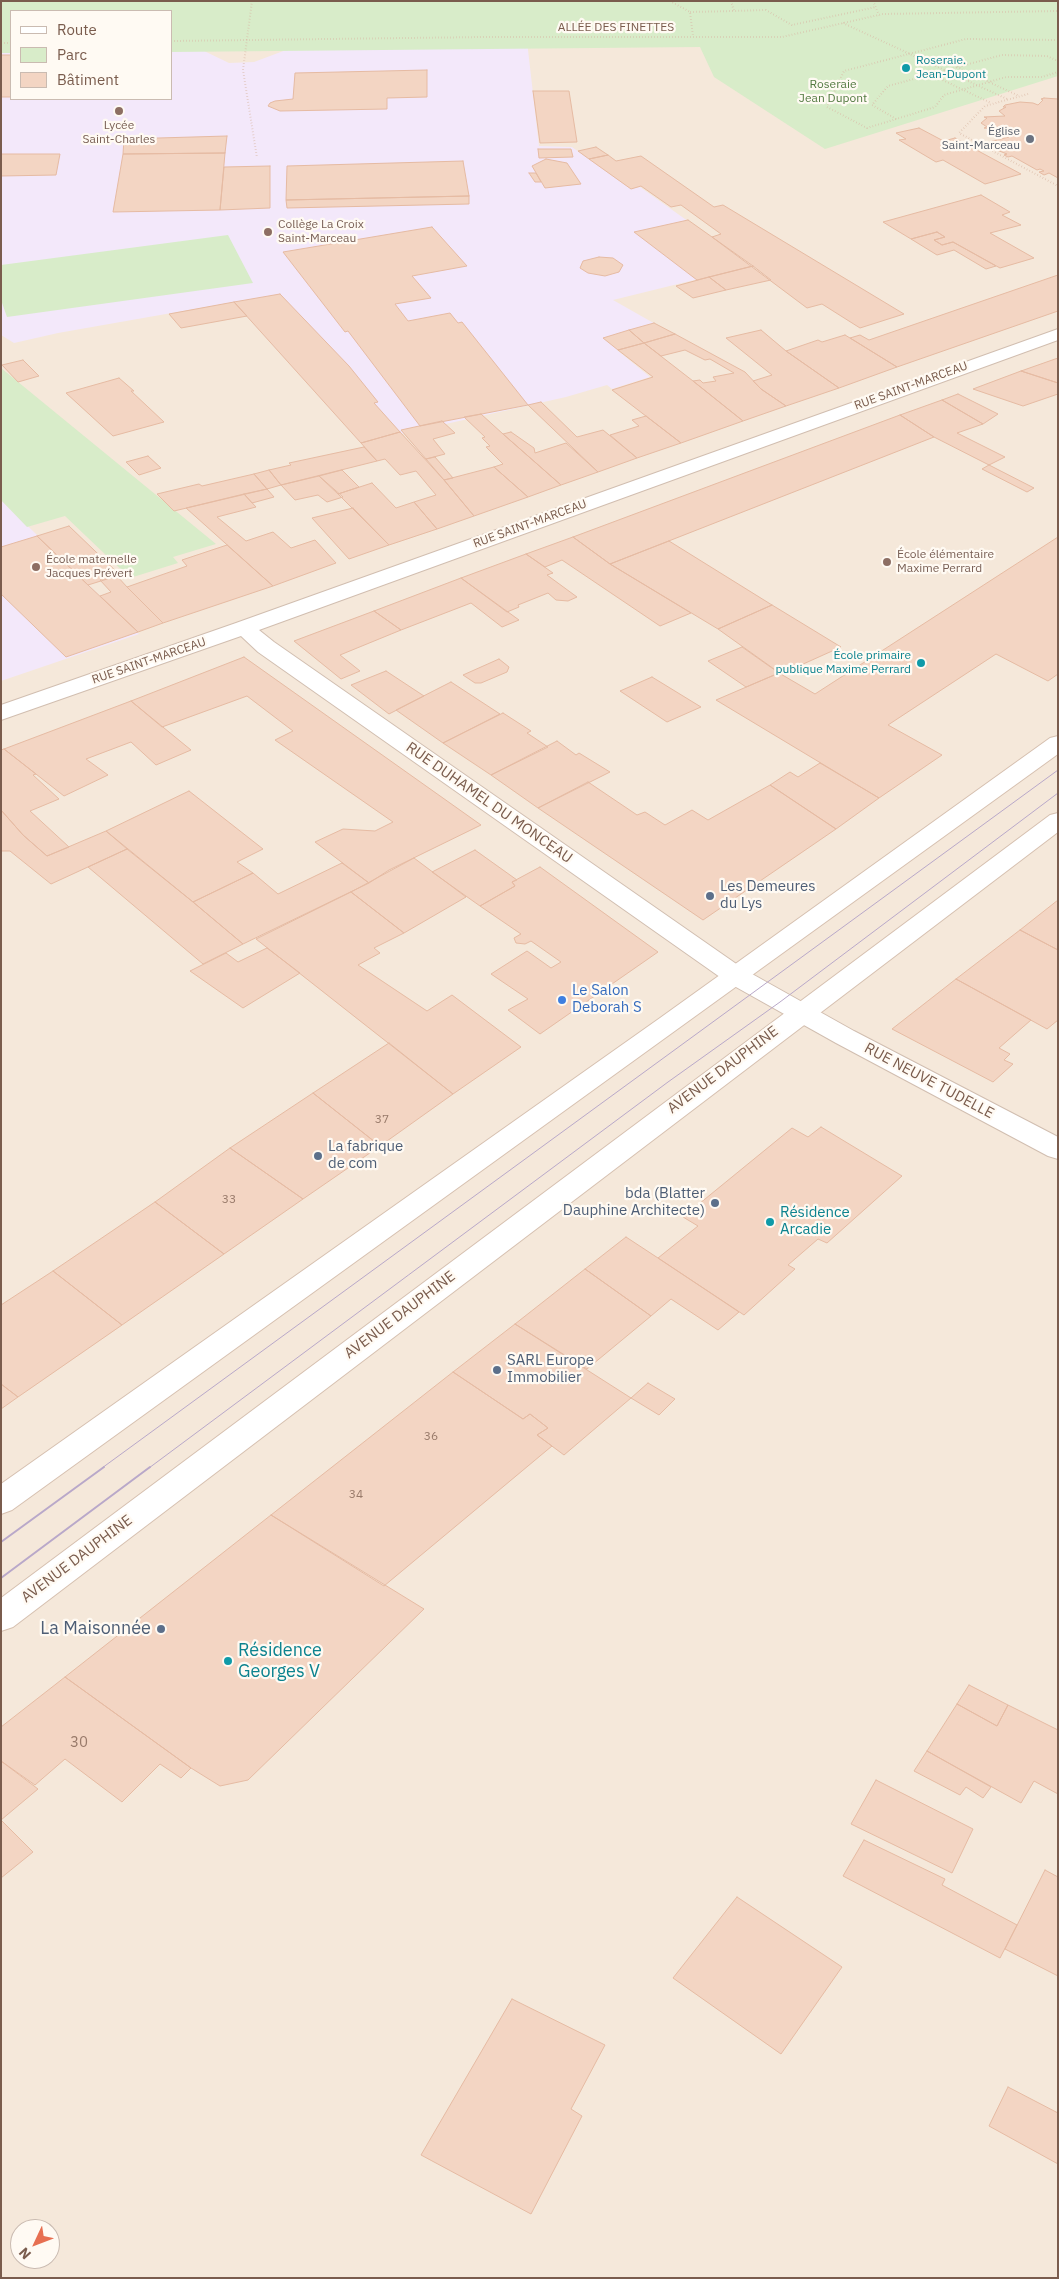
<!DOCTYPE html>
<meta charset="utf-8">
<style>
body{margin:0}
#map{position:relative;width:1059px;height:2279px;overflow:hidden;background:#fdf6ec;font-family:"IBM Plex Sans",sans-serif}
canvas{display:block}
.frame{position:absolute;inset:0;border:2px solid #7a5c4d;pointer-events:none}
.legend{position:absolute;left:10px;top:10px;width:162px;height:90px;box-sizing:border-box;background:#fffaf3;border:1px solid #cabbb1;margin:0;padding:6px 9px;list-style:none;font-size:15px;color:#7a5c4d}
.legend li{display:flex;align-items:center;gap:10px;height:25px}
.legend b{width:25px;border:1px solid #cabbb1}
.north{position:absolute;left:10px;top:2219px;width:50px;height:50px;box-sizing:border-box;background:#fffaf3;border:1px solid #cabbb1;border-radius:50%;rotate:227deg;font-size:14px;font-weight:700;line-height:20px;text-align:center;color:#7a5c4d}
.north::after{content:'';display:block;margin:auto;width:18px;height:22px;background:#e76f51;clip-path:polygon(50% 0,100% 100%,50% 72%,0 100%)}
</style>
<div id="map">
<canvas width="1059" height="2279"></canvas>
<div class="frame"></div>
<ul class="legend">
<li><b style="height:6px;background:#fff"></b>Route</li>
<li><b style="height:14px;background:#d8ecc9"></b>Parc</li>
<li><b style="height:14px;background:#f3d5c3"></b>Bâtiment</li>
</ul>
<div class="north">N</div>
</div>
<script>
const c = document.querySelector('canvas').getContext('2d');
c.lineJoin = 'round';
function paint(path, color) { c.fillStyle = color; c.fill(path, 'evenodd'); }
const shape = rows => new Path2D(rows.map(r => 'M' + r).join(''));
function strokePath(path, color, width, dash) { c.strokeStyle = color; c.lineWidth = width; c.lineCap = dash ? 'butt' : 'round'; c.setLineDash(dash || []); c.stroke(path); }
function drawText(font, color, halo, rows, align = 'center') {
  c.font = font + ' "IBM Plex Sans",sans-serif'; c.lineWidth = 4.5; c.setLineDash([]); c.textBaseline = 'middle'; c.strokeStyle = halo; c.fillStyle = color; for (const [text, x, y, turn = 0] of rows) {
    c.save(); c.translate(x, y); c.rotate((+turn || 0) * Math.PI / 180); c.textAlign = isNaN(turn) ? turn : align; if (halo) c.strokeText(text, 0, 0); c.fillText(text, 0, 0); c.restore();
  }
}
const residential = shape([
 [1,1,1058,1,1058,2278,1,2278],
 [11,11,171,11,171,99,11,99],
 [20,2229,50,2229,50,2259,20,2259]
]);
const education = shape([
 [527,41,539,146,572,147,631,189,640,187,751,266,613,300,673,334,617,350,650,377,612,389,607,385,566,397,361,443,234,302,58,333,14,343,1,335,1,50,11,50,11,99,171,99,171,49,200,49,229,63,254,62,302,44],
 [1,500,139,634,1,681]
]);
const green = shape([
 [1,1,1058,1,1058,76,825,149,714,77,700,47,171,52,171,11,11,11,11,53,1,53],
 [228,235,253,283,7,317,1,300,1,265],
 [1,368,216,544,173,557,178,563,130,578,65,516,27,527,1,500]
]);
const building = shape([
 [1,55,11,55,11,97,1,97,1,55],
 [427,70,427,97,387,98,387,109,280,111,268,106,270,103,275,101,293,99,295,73,427,70],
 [533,91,569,91,577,142,540,143,533,91],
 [1044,98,1058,99,1058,178,1049,173,1044,175,1039,172,1044,171,1040,169,1037,170,1012,156,1008,157,1004,155,1007,154,984,145,989,142,1009,137,992,129,984,128,987,127,981,123,987,118,984,117,1005,116,999,111,1006,107,1003,107,1005,105,1020,102,1033,103,1038,105,1043,100,1041,99,1044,98],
 [919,128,953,146,961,144,969,146,1021,174,985,184,943,160,936,162,899,140,906,139,896,133,919,128],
 [227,136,225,153,123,154,124,139,227,136],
 [955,138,969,146,961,144,953,146,944,141,955,138],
 [596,147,608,155,589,159,578,151,596,147],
 [538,149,571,149,573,157,539,158,538,149],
 [225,153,220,210,113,212,123,154,225,153],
 [1,154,60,154,56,175,1,176,1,154],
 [608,155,616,161,641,156,714,207,723,205,904,314,860,328,822,304,807,308,712,237,721,234,681,205,671,207,641,186,631,189,589,159,608,155],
 [546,159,567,163,581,184,545,188,532,166,546,159],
 [463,161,469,196,286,200,287,166,463,161],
 [270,166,270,208,220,210,224,167,270,166],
 [529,173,536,173,541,182,535,182,529,173],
 [981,195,1010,212,1002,215,1021,225,990,233,1034,258,1000,268,953,242,942,245,934,240,945,237,937,232,911,239,883,222,981,195],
 [469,196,469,204,287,208,286,200,469,196],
 [688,220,712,237,753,266,697,280,634,232,688,220],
 [432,227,467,266,412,276,431,298,395,304,408,321,450,313,458,323,462,322,528,405,420,426,348,331,345,332,283,252,432,227],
 [937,232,945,237,934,240,942,245,953,242,996,266,986,269,954,250,937,255,911,239,937,232],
 [599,257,613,258,623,265,619,272,605,276,588,273,580,268,583,261,599,257],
 [753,266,771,280,726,290,709,277,753,266],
 [1058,275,1058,311,897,367,850,338,860,335,869,340,1058,275],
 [709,277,726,290,693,298,676,286,709,277],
 [280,294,349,366,378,402,374,403,400,432,361,443,234,302,280,294],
 [234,302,247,316,181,328,169,314,234,302],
 [654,323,675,334,644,343,629,330,654,323],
 [629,330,644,343,618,350,603,338,629,330],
 [761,330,786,351,839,388,786,406,761,389,753,381,772,375,726,338,761,330],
 [675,334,745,372,761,389,786,406,743,421,693,381,700,380,703,383,716,381,713,377,734,373,710,359,705,360,685,350,661,356,644,343,675,334],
 [845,335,850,338,897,367,839,388,786,351,818,340,822,342,845,335],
 [644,343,693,381,743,421,681,443,612,390,653,377,618,350,644,343],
 [1058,358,1058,383,1021,371,1058,358],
 [23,360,39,376,18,382,2,365,23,360],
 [1021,371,1058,383,1058,394,1023,406,973,389,1021,371],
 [119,378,134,391,131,391,164,422,113,436,66,393,119,378],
 [958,394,998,414,983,424,942,400,958,394],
 [942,400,983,424,957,433,1005,457,989,465,934,437,900,415,942,400],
 [541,402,577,437,603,430,637,458,598,472,528,405,541,402],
 [481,414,503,434,561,485,528,497,494,467,503,464,486,447,490,446,482,438,485,437,464,417,481,414],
 [900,415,934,437,610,564,573,537,900,415],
 [646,416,681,443,637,458,610,435,639,426,632,420,646,416],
 [442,421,455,433,433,439,445,454,426,459,401,430,442,421],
 [400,432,444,480,474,516,437,529,414,502,436,495,416,471,400,475,385,459,377,461,361,443,400,432],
 [511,432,534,448,535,453,566,443,598,472,561,485,503,434,511,432],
 [364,447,377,461,281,485,269,470,291,465,289,463,364,447],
 [148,456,161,468,139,475,126,462,148,456],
 [435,457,453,478,444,480,426,459,435,457],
 [989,465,991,466,1034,488,1027,492,982,469,989,465],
 [494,467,528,497,474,516,444,480,494,467],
 [269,470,281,485,267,489,254,474,269,470],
 [342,470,359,487,338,494,319,476,342,470],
 [254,474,267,489,174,511,157,494,199,484,202,486,254,474],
 [319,476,343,497,327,502,318,495,295,500,281,485,319,476],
 [372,483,396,508,414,502,437,529,389,545,338,494,372,483],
 [267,489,274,497,252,503,244,494,267,489],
 [244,494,256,507,217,517,246,541,273,532,291,548,315,540,336,563,273,586,186,508,244,494],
 [353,508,389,545,349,559,312,518,353,508],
 [69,526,120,575,88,585,37,536,69,526],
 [37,536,88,585,138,632,66,657,1,594,1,547,37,536],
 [573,537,610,564,691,613,660,626,562,560,545,567,526,554,573,537],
 [1058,537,1058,674,1048,681,996,654,888,725,942,755,879,798,716,700,779,673,815,694,1058,537],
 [669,541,772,605,718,629,610,564,669,541],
 [227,545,273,586,163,623,127,587,187,566,182,560,227,545],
 [526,554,553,573,547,575,577,597,568,601,556,600,548,593,518,605,519,607,507,612,461,578,526,554],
 [117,576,127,587,163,623,138,632,100,596,111,592,100,580,117,576],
 [461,578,519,620,502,627,471,603,401,630,374,611,461,578],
 [772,605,841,647,781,674,718,629,772,605],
 [374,611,401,630,340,655,360,671,341,679,294,641,374,611],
 [742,647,779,673,746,687,708,661,742,647],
 [244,657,481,825,389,870,369,883,315,842,343,829,375,831,393,822,275,740,293,731,247,696,162,727,131,701,244,657],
 [499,659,509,667,507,672,481,683,475,683,463,675,499,659],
 [386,671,424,696,389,714,351,685,386,671],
 [652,677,701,707,667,722,620,691,652,677],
 [451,682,500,714,443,743,396,710,451,682],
 [131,701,191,750,156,765,131,742,86,759,108,775,64,796,4,749,131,701],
 [503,713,531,731,527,733,548,747,491,775,443,743,503,713],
 [557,741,576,755,579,753,610,772,538,808,491,775,557,741],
 [4,749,36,774,33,775,59,799,30,811,69,847,47,856,23,835,1,810,1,750,4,749],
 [820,763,879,798,836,829,770,785,790,772,798,777,820,763],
 [588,782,637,815,645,812,665,825,692,810,708,820,770,785,836,829,703,920,538,808,588,782],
 [189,791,263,849,237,862,253,873,193,902,106,831,189,791],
 [1,810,23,835,47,856,106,831,127,849,51,884,10,851,1,851,1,810],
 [127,849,193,902,243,944,203,964,88,867,127,849],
 [475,850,517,880,512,882,515,886,480,906,432,872,475,850],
 [414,858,466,897,404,933,351,892,414,858],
 [342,863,369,883,243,944,193,902,253,873,278,894,342,863],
 [540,867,658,952,540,1034,508,1010,528,999,491,974,527,951,551,968,561,962,531,941,525,944,516,943,514,938,521,934,480,906,515,886,512,882,540,867],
 [351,892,404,933,374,948,380,953,358,965,427,1011,452,995,521,1047,453,1094,256,939,351,892],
 [1058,900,1058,950,1020,930,1058,900],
 [1020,930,1058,950,1058,1020,1047,1029,956,979,1020,930],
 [267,948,300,973,243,1008,190,971,226,953,238,962,267,948],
 [956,979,1031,1020,999,1048,1010,1054,1004,1060,1013,1064,993,1082,892,1029,956,979],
 [389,1043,453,1094,380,1146,313,1093,389,1043],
 [313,1093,380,1146,303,1199,230,1148,313,1093],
 [821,1127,902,1176,827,1243,818,1239,788,1265,795,1269,744,1315,658,1258,698,1226,683,1217,792,1128,808,1137,821,1127],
 [230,1148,303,1199,224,1254,155,1202,230,1148],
 [155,1202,224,1254,122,1325,53,1271,155,1202],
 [626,1237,658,1258,739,1312,718,1330,671,1299,651,1316,585,1269,626,1237],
 [585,1269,651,1316,587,1369,515,1324,585,1269],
 [53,1271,122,1325,18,1397,1,1384,1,1305,53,1271],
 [515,1324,631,1398,564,1455,537,1435,548,1428,530,1414,523,1419,453,1372,515,1324],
 [453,1372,523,1419,530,1414,548,1428,537,1435,552,1446,384,1586,271,1515,453,1372],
 [648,1383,675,1399,659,1415,631,1398,648,1383],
 [1,1384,18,1397,1,1409,1,1384],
 [271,1515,424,1609,248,1780,220,1786,191,1768,65,1677,271,1515],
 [65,1677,191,1768,181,1778,160,1764,122,1802,65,1759,35,1785,1,1761,1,1727,65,1677],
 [969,1685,1008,1705,997,1726,957,1704,969,1685],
 [957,1704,997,1726,1008,1705,1058,1730,1058,1794,1034,1781,1021,1803,927,1751,957,1704],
 [927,1751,991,1787,983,1798,966,1787,960,1795,914,1771,927,1751],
 [1,1761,38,1789,1,1820,33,1852,1,1878,1,1761],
 [876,1780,973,1829,952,1873,851,1824,876,1780],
 [864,1840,945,1879,942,1885,1017,1925,1000,1958,843,1876,864,1840],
 [1045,1870,1058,1877,1058,1976,1005,1949,1045,1870],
 [737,1897,842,1967,781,2054,673,1978,737,1897],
 [512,1999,605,2045,571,2109,582,2116,531,2214,421,2155,512,1999],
 [1008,2087,1058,2113,1058,2164,989,2126,1008,2087]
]);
const path = shape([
 [252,1,243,70,257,158],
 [670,1,690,12,693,36],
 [731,1,734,11,766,10,792,25,876,7],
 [873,1,879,15],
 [690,12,734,11],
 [843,23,1007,99],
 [1058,40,966,39,844,71,827,107,867,128,935,107,944,95,1006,77,1042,77,1058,72],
 [171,41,483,37,782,37,883,14,1058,11],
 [1,43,11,43],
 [957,67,1019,96],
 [932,75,991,103],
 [1028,94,985,106,959,133,1058,186],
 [896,119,872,105,888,86,1002,55,1047,56,1058,61]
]);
const minor = shape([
 [1058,329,1058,340,259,630,274,642,745,970,854,1031,1058,1137,1058,1159,1048,1156,836,1043,727,982,258,652,241,636,1,720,1,705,236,623,1058,329]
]);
const secondary = shape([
 [1058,736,1058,754,12,1510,1,1514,1,1484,660,1018,1050,738,1058,736],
 [1058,813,1058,832,13,1627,1,1631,1,1598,1050,815,1058,813]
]);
const tramFar1 = shape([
 [102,1468,1058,770],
 [149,1468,668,1082,780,1002,1058,793]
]);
const tram = shape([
 [1,1542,104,1467],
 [1,1578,150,1467]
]);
const markers = [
 [906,68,5,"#0f9aa8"],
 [119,111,5,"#8d6e63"],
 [1030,139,5,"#6b7280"],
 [268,232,5,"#8d6e63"],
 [887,562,5,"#8d6e63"],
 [36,567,5,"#8d6e63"],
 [921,663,5,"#0f9aa8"],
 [710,896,5,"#5c6f8a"],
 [562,1000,5,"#3f7fe0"],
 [318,1156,5,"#5c6f8a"],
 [715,1203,5,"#5c6f8a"],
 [770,1222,5,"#0f9aa8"],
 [497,1370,5,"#5c6f8a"],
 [161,1629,5,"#5c6f8a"],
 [228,1661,5,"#0f9aa8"]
];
const farStreetnames = [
 ["ALLÉE DES FINETTES",616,28],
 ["RUE SAINT-MARCEAU",911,386,-20],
 ["RUE SAINT-MARCEAU",530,524,-20],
 ["RUE SAINT-MARCEAU",149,661,-19]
];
const farCulturenames = [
 ["Roseraie.",916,61],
 ["Jean-Dupont",916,75],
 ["École primaire",911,656,"right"],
 ["publique Maxime Perrard",911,670,"right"]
];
const farParknames = [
 ["Roseraie",833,85],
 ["Jean Dupont",833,99]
];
const farEducationnames = [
 ["Lycée",119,126,"center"],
 ["Saint-Charles",119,140,"center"],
 ["Collège La Croix",278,225],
 ["Saint-Marceau",278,239],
 ["École élémentaire",897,555],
 ["Maxime Perrard",897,569],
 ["École maternelle",46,560],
 ["Jacques Prévert",46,574]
];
const farWorshipnames = [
 ["Église",1020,132],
 ["Saint-Marceau",1020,146]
];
const numberNames = [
 ["37",382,1120],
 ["33",229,1200],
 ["36",431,1437],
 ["34",356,1495]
];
const streetNames = [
 ["RUE DUHAMEL DU MONCEAU",489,803,35],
 ["AVENUE DAUPHINE",723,1070,-37],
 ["RUE NEUVE TUDELLE",929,1081,28],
 ["AVENUE DAUPHINE",400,1315,-37],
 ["AVENUE DAUPHINE",77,1559,-37]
];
const serviceNames = [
 ["Les Demeures",720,887],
 ["du Lys",720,904],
 ["La fabrique",328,1147],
 ["de com",328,1164],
 ["bda (Blatter",705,1194,"right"],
 ["Dauphine Architecte)",705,1211,"right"],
 ["SARL Europe",507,1361],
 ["Immobilier",507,1378]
];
const shopNames = [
 ["Le Salon",572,991],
 ["Deborah S",572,1008]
];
const cultureNames = [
 ["Résidence",780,1213],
 ["Arcadie",780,1230]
];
const nearNumbernames = [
 ["30",79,1743]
];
const nearServicenames = [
 ["La Maisonnée",151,1629]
];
const nearCulturenames = [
 ["Résidence",238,1651],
 ["Georges V",238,1672]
];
paint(residential, '#f5e8da');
paint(education, '#f3e8fa');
paint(green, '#d8ecc9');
paint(building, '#f3d5c3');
strokePath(building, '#e6bba3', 1);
strokePath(minor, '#d1beb0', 2);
strokePath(secondary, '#d6c0b0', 2);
strokePath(path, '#d9b8a5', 2, [0.5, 2.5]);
paint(minor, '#fff');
paint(secondary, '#fff');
strokePath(tramFar1, '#b9a8c9', 1);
strokePath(tram, '#b9a8c9', 2);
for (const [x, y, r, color] of markers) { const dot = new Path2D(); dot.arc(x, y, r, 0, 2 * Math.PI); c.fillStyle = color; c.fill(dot); strokePath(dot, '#fffaf3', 2); }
drawText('12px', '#7a5c4d', '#fffaf3', farStreetnames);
drawText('12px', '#0d838f', '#fffaf3', farCulturenames, 'left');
drawText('12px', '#537a41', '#fffaf3', farParknames);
drawText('12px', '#785e54', '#fffaf3', farEducationnames, 'left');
drawText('12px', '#5b616d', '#fffaf3', farWorshipnames, 'right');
drawText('12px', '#987a6a', null, numberNames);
drawText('15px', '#7a5c4d', '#fffaf3', streetNames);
drawText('15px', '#4e5e75', '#fffaf3', serviceNames, 'left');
drawText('15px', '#366cbe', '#fffaf3', shopNames, 'left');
drawText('15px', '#0d838f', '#fffaf3', cultureNames, 'left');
drawText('15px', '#987a6a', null, nearNumbernames);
drawText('18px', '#4e5e75', '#fffaf3', nearServicenames, 'right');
drawText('18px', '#0d838f', '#fffaf3', nearCulturenames, 'left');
</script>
